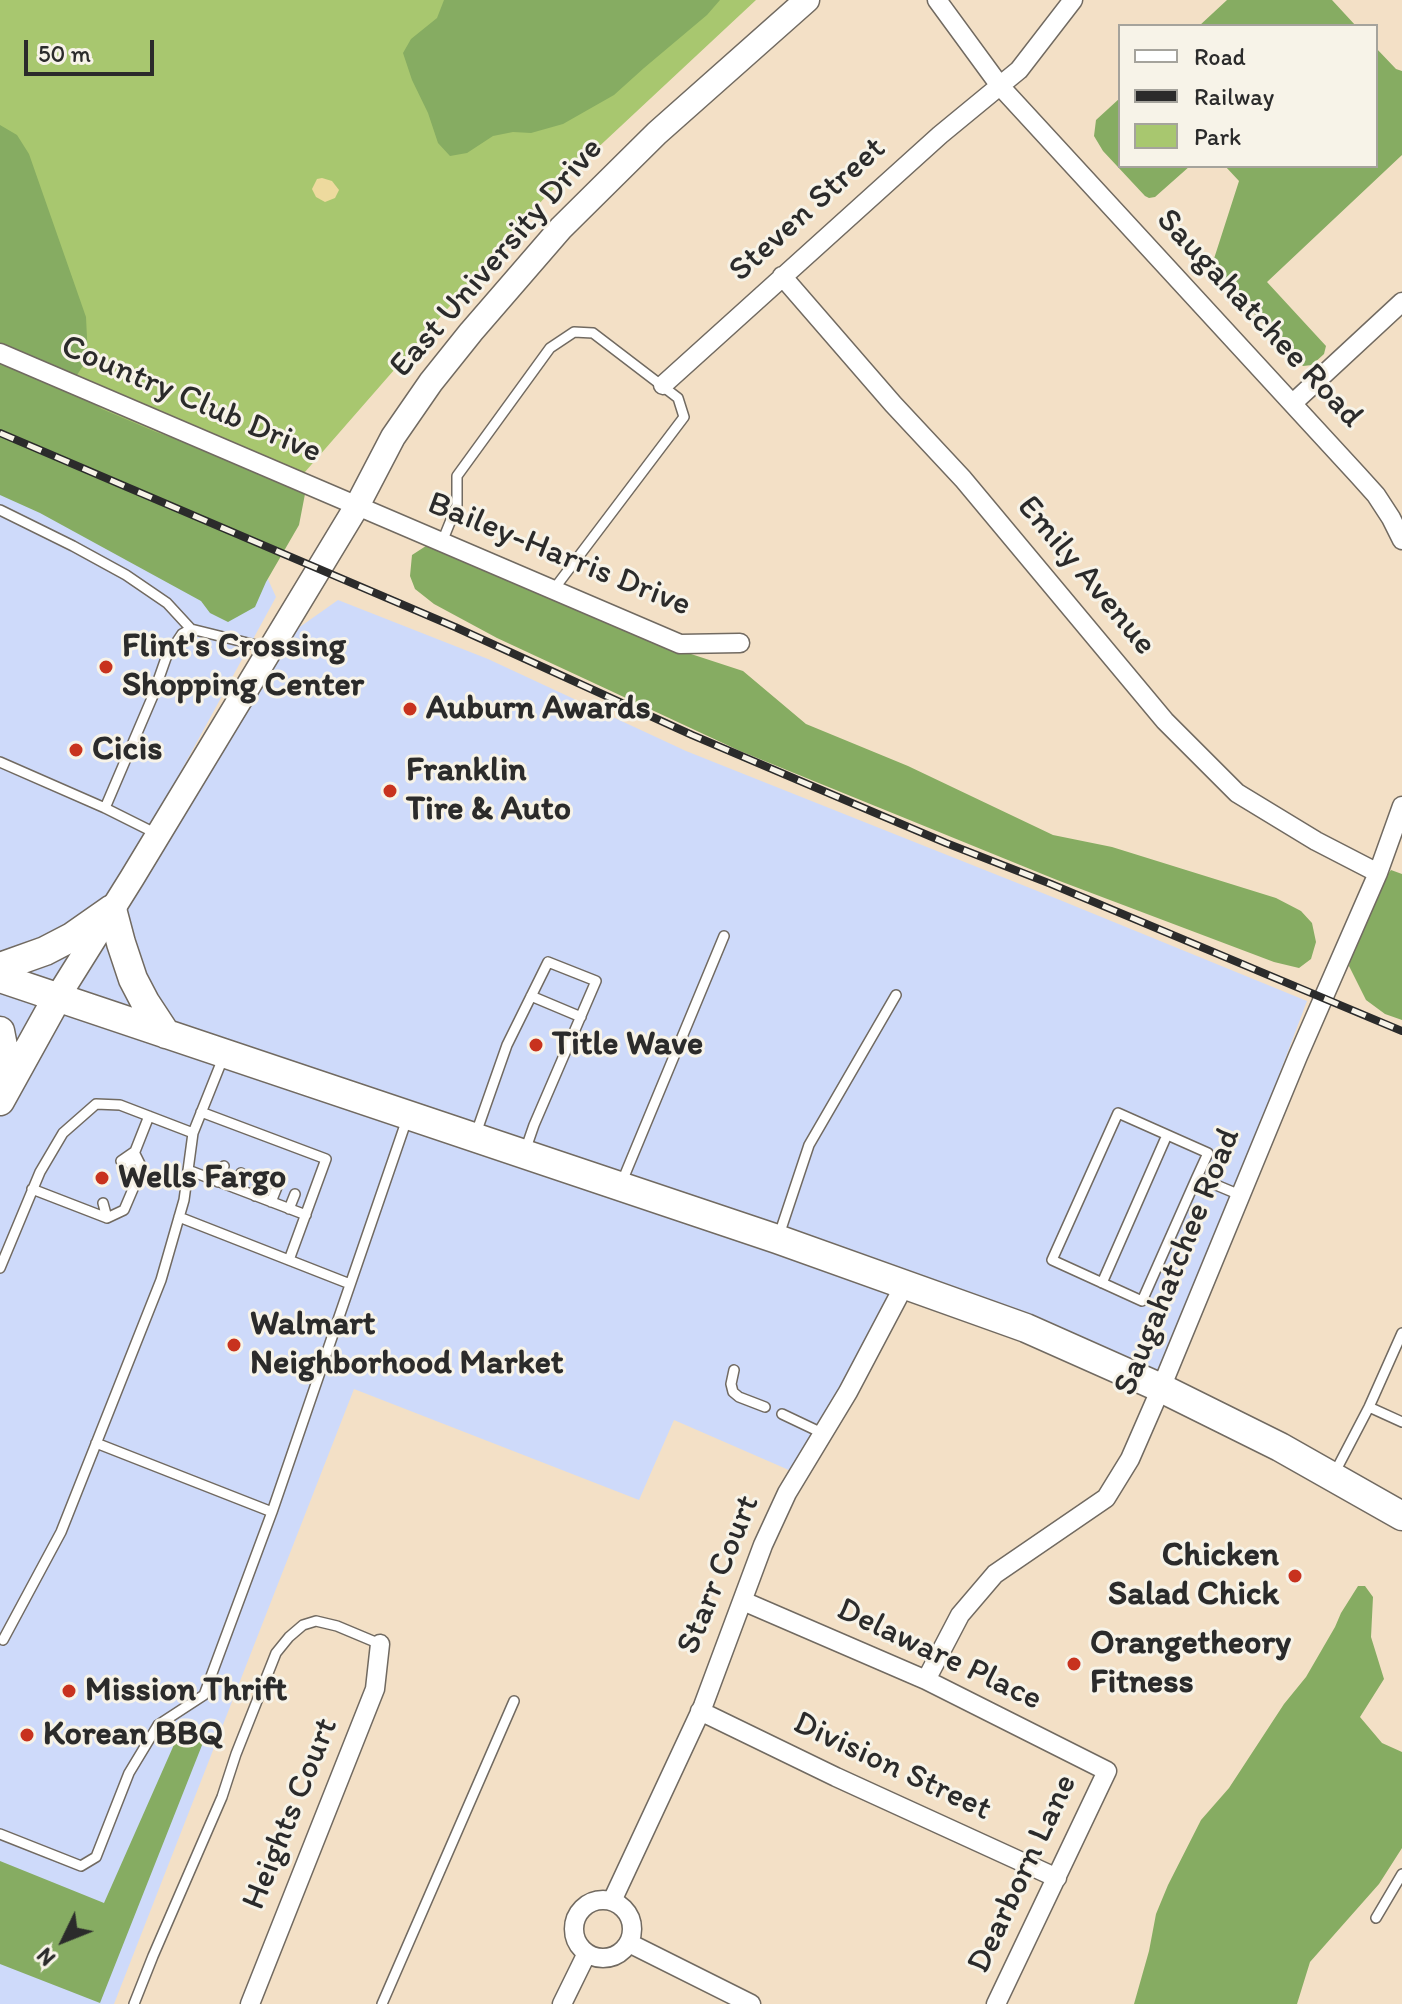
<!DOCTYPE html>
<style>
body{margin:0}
#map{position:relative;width:1402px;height:2004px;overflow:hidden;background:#f3e0c6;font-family:Itim,sans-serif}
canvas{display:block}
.legend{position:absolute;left:1118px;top:24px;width:260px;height:144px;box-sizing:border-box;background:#f7f3e8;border:2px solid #a5a39c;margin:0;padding:10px 14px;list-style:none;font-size:24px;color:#2b2b2b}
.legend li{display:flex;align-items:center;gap:16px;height:40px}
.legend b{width:40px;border:2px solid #a5a39c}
.north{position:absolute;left:24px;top:1900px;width:80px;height:80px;-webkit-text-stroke:6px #f7f3e8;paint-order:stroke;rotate:227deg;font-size:22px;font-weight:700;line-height:32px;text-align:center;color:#2b2b2b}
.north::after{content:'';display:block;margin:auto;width:28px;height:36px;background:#2b2b2b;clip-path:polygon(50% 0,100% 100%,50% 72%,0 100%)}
.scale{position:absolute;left:24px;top:40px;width:130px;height:36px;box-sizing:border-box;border:4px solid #2b2b2b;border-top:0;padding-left:10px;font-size:24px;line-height:28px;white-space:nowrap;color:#2b2b2b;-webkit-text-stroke:6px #f7f3e8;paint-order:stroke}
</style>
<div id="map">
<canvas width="1402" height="2004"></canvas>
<ul class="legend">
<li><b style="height:10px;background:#fff"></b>Road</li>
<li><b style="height:10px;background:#2b2b2b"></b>Railway</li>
<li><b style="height:22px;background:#a8c76f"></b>Park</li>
</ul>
<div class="north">N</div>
<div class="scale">50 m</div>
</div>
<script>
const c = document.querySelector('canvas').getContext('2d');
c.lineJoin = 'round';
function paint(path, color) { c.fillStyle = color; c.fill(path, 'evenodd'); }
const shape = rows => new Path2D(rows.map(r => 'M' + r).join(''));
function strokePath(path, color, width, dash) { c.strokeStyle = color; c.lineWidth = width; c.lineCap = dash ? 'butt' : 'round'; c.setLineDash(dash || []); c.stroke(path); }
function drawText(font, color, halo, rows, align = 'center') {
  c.font = font + ' Itim,sans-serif'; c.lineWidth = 6; c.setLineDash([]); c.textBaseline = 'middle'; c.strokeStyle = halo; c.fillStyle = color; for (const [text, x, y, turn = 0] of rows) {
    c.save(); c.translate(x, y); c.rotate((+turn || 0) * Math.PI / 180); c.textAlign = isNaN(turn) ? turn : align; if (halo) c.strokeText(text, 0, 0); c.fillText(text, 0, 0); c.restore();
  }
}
const built = shape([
 [0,455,262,566,276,597,67,980,270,648,338,600,488,659,686,751,1055,898,1307,1001,1161,1388,906,1284,798,1474,674,1420,639,1500,354,1389,114,2004,0,2004]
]);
const green = shape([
 [0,0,756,0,546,196,277,504,0,388]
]);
const forest = shape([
 [444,0,720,0,707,15,644,68,614,95,563,124,531,133,513,132,493,136,467,153,450,156,438,143,428,113,412,80,403,53,411,39,437,18],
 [1227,0,1332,0,1356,26,1199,26],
 [1376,48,1396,69,1402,71,1402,155,1267,282,1326,346,1324,354,1312,365,1303,366,1211,268,1239,181,1225,166,1376,166],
 [1120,98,1120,166,1190,166,1155,197,1149,198,1145,196,1103,151,1094,136,1096,120],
 [0,125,17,135,29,154,86,317,88,358,77,375,83,396,102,409,156,432,246,464,305,494,299,525,266,582,255,607,228,622,210,613,201,601,40,513,0,495],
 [429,544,691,654,743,671,806,724,908,766,1053,835,1112,847,1276,898,1301,911,1312,923,1316,942,1311,959,1299,968,1274,962,1057,880,740,751,497,638,434,604,415,589,410,576,412,555],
 [1391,870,1402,874,1402,1020,1385,1014,1366,1000,1349,966,1353,946,1379,886],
 [1358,1586,1365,1586,1373,1597,1371,1637,1384,1679,1360,1717,1382,1743,1402,1752,1402,1848,1379,1884,1310,1962,1297,2004,1134,2004,1149,1951,1156,1914,1168,1885,1201,1820,1229,1788,1284,1704,1306,1677,1335,1627,1341,1613],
 [184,1722,208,1730,100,2003,0,1964,0,1861,104,1903]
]);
const sand = shape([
 [322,178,332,181,339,190,335,198,325,202,316,197,312,189,317,179]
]);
const lane = shape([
 [0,510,73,546,126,575,167,603,191,629],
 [442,542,457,505,457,476,550,348,574,332,593,333,678,398,684,417,554,589],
 [0,762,105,808,157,834],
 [105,808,152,698,166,658,182,634,191,629,268,648],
 [531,996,581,1017],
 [201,1112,326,1159,289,1260],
 [475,1136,507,1045,548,962,596,981,534,1125,525,1151],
 [130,1164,149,1116],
 [188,1170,306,1215],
 [1197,1177,1208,1153,1118,1113,1052,1260,1142,1301,1197,1177,1240,1195],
 [218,1182,224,1166],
 [621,1184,724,936],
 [235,1188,241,1173],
 [32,1189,107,1218,124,1210,142,1168,134,1152,121,1161],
 [255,1196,260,1181],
 [271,1202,277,1187],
 [103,1203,107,1218],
 [289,1209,295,1194],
 [179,1217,350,1284],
 [779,1235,809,1145,896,995],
 [0,1268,40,1172,63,1133,96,1104,120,1105,193,1133],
 [1102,1283,1167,1135],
 [734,1370,731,1384,733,1392,739,1397,765,1407],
 [1369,1407,1402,1422],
 [782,1414,822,1433],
 [96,1443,272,1512],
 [1334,1474,1369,1407,1402,1333],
 [3,1640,61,1532,161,1280,184,1200,193,1133,223,1058],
 [0,1834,81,1866,96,1857,129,1773,158,1725,204,1695,272,1512,407,1119],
 [1376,1918,1402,1874],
 [134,2004,153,1956,222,1797,236,1754,276,1653,289,1637,303,1625,316,1621,337,1626,380,1644],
 [382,2004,514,1701]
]);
const street = shape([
 [937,0,1000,86,1358,475,1376,495,1391,518,1402,540],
 [782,276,893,404,963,479,1165,721,1237,793,1316,841,1378,873],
 [0,353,680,644,740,643],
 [663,385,940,135,1019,70,1073,0],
 [1293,403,1402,302],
 [743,1601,926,1680,1107,1771,996,2004],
 [926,1680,960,1615,995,1574,1106,1498,1130,1459,1161,1388,1298,1056,1378,873,1402,806],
 [700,1711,836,1777,1057,1878],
 '574 1929a29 29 0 1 1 58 0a29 29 0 1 1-58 0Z',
 [612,1901,703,1706,763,1545,787,1493,848,1392,905,1284],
 [629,1943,751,2004],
 [250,2004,375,1689,380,1644],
 [562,2004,587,1953]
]);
const secondary = shape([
 [57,998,132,878,357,506,393,437,431,382,471,332,561,228,657,133,807,0]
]);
const primary = shape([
 [0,967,45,951,72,937,112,909,121,943,133,979,145,1002,166,1034],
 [0,978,777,1239,1026,1328,1161,1388,1280,1447,1402,1516],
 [0,1031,10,1082],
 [0,1101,57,998]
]);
const rail = shape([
 [0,433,455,627,692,735,946,843,1051,884,1402,1031]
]);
const markers = [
 [106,667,8,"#c8321e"],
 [410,709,8,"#c8321e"],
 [76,750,8,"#c8321e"],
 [390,791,8,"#c8321e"],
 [536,1045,8,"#c8321e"],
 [102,1178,8,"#c8321e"],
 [234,1345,8,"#c8321e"],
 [1295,1576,8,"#c8321e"],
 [1074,1664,8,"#c8321e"],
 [69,1691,8,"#c8321e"],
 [27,1735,8,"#c8321e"]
];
const streetNames = [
 ["Steven Street",808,210,-42],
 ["East University Drive",497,258,-49],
 ["Saugahatchee Road",1259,319,47],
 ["Country Club Drive",191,400,23],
 ["Bailey-Harris Drive",559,555,22],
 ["Emily Avenue",1086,576,50],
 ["Saugahatchee Road",1178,1262,-68],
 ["Starr Court",719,1575,-68],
 ["Delaware Place",939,1655,25],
 ["Division Street",892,1767,25],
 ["Heights Court",291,1814,-68],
 ["Dearborn Lane",1023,1874,-65]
];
const poiNames = [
 ["Flint's Crossing",122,647],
 ["Shopping Center",122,686],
 ["Auburn Awards",426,709],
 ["Cicis",92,750],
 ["Franklin",406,771],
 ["Tire & Auto",406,810],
 ["Title Wave",552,1045],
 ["Wells Fargo",118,1178],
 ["Walmart",250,1325],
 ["Neighborhood Market",250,1364],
 ["Chicken",1279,1556,"right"],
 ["Salad Chick",1279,1595,"right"],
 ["Orangetheory",1090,1644],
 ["Fitness",1090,1683],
 ["Mission Thrift",85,1691],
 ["Korean BBQ",43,1735]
];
paint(built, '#cedafa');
paint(green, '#a8c76f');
paint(forest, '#86ac62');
paint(sand, '#eeda9e');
strokePath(lane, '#716a61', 12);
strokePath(street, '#716a61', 21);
strokePath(secondary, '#716a61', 27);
strokePath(primary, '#716a61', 31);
strokePath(lane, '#fff', 9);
strokePath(street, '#fff', 18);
strokePath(secondary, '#fff', 24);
strokePath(primary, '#fff', 28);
strokePath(rail, '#2b2b2b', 8);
strokePath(rail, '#f7f3e8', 5, [15]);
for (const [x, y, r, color] of markers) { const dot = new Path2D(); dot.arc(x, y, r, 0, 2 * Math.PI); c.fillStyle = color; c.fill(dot); strokePath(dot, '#f7f3e8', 3); }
drawText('34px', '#2b2b2b', '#f7f3e8', streetNames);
drawText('bold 34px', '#2b2b2b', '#f7f3e8', poiNames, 'left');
</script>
